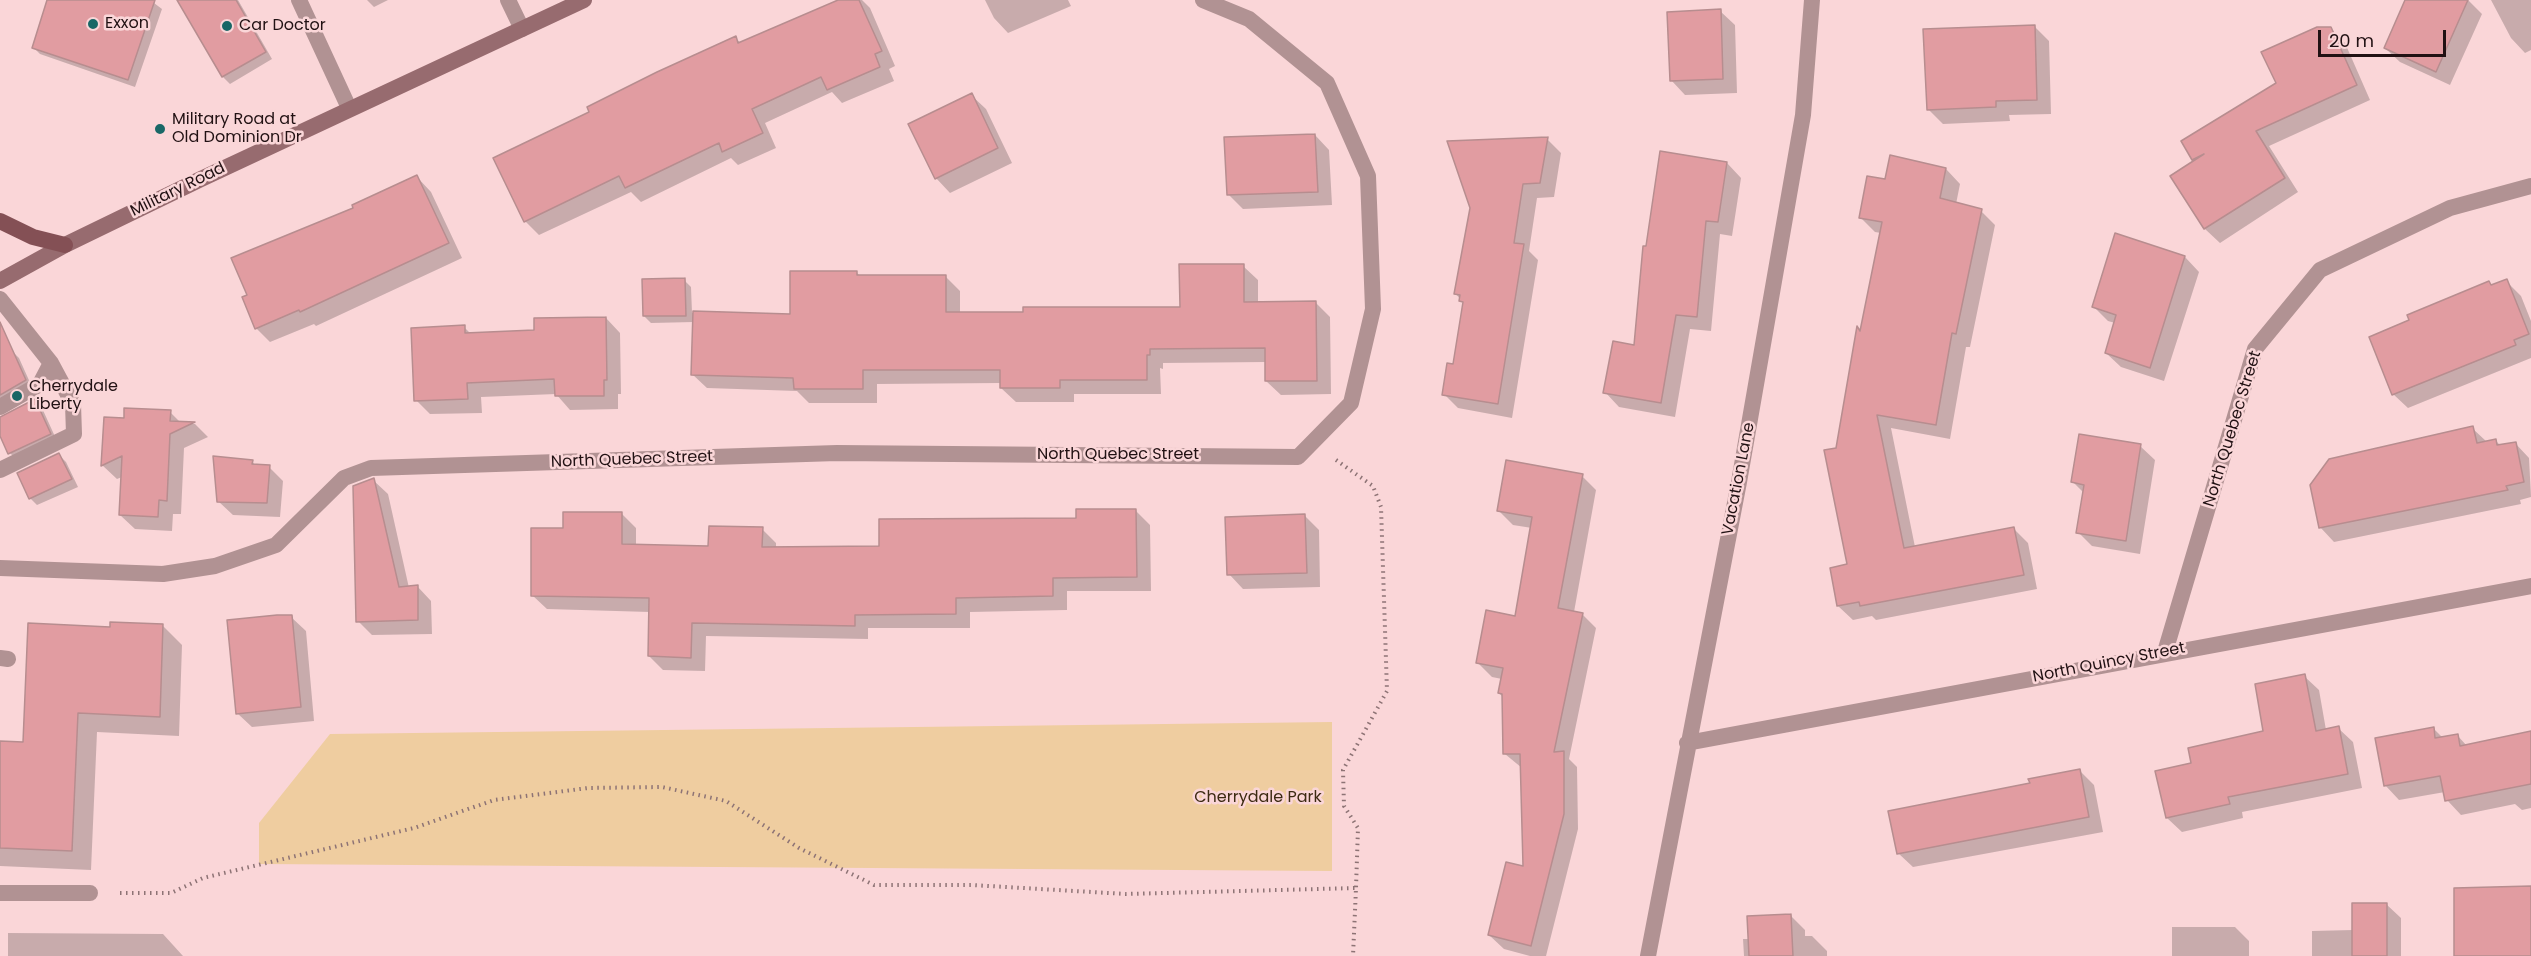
<!DOCTYPE html>
<style>
body{margin:0}
#map{position:relative;width:2531px;height:956px;overflow:hidden;background:#fad6d8;font-family:Poppins,sans-serif}
canvas{display:block}
.scale{position:absolute;left:2318px;top:30px;width:128px;height:27px;box-sizing:border-box;border:3px solid #211113;border-top:0;padding-left:8px;font-size:18px;line-height:21px;white-space:nowrap;color:#211113;-webkit-text-stroke:4px #fad6d8;paint-order:stroke}
</style>
<div id="map">
<canvas width="2531" height="956"></canvas>
<div class="scale">20 m</div>
</div>
<script>
const c = document.querySelector('canvas').getContext('2d');
c.lineJoin = 'round';
function paint(path, color) { c.fillStyle = color; c.fill(path, 'evenodd'); }
const shape = rows => new Path2D(rows.map(r => 'M' + r).join(''));
function strokePath(path, color, width, dash) { c.strokeStyle = color; c.lineWidth = width; c.lineCap = dash ? 'butt' : 'round'; c.setLineDash(dash || []); c.stroke(path); }
function drawText(font, color, halo, rows, align = 'center') {
  c.font = font + ' Poppins,sans-serif'; c.lineWidth = 5; c.setLineDash([]); c.textBaseline = 'middle'; c.strokeStyle = halo; c.fillStyle = color; for (const [text, x, y, turn = 0] of rows) {
    c.save(); c.translate(x, y); c.rotate((+turn || 0) * Math.PI / 180); c.textAlign = isNaN(turn) ? turn : align; if (halo) c.strokeText(text, 0, 0); c.fillText(text, 0, 0); c.restore();
  }
}
const green = shape([
 [1332,722,1332,871,259,864,259,823,330,734]
]);
const shadow = shape([
 [49,0,150,0,162,9,135,87,40,54,33,47],
 [179,0,238,0,272,59,230,84,223,77],
 [367,0,388,0,374,7],
 [842,0,862,0,870,8,895,66,889,69,894,81,842,103,832,92,765,123,776,148,738,165,731,158,641,202,631,192,539,235,525,221,591,113,735,38,741,43],
 [985,0,1068,0,1071,6,1008,33,994,18],
 [2421,0,2468,0,2482,14,2450,85,2400,62,2385,48],
 [2491,0,2531,0,2531,50,2525,53,2511,38],
 [1720,11,1735,25,1737,93,1685,95,1671,80],
 [2034,26,2049,41,2051,114,2009,115,2010,121,1943,124,1928,109],
 [2330,28,2345,43,2370,100,2269,146,2298,192,2220,243,2205,229,2172,176,2195,161,2193,159,2277,83],
 [971,95,986,109,1012,163,950,193,936,178],
 [1315,135,1329,150,1332,205,1243,209,1229,195],
 [1547,139,1561,153,1554,197,1537,198,1529,251,1538,260,1512,418,1458,408,1444,394,1454,366,1464,304,1456,294],
 [1727,163,1741,178,1732,236,1720,234,1711,331,1690,329,1675,417,1619,407,1605,392,1635,347,1647,248],
 [1946,169,1960,184,1956,204,1981,211,1995,225,1970,347,1966,347,1950,439,1891,428,1915,547,2014,529,2028,543,2037,589,1876,620,1872,616,1853,620,1838,606,1849,566,1837,449,1881,233,1875,232,1860,217,1886,181],
 [417,177,431,192,462,258,316,326,314,324,270,342,256,328,355,209],
 [2116,235,2185,257,2199,272,2164,381,2121,367,2106,353,2115,323,2108,321,2094,307],
 [1243,266,1258,280,1258,303,1316,303,1330,317,1331,394,1281,395,1266,381,1266,362,1163,363,1163,369,1160,368,1161,394,1074,394,1074,402,1016,402,1001,388,1001,383,877,384,877,403,809,403,797,391,707,388,692,374,694,322,651,323,644,316,684,280,691,287,692,313,791,315,856,272,860,276,945,276,960,291,960,314,1181,308],
 [2506,281,2521,296,2531,321,2531,358,2408,408,2393,394,2493,287],
 [606,318,620,333,621,394,618,394,618,409,570,410,556,394,481,397,482,413,430,414,416,400,464,327,471,334,536,331],
 [12,351,19,358,32,387,0,406,0,357],
 [35,401,42,408,57,441,17,460,10,453,0,432,0,418],
 [170,412,181,423,195,424,208,437,184,448,181,514,173,514,172,531,135,529,120,515,122,477,117,479,102,465],
 [2472,428,2487,442,2496,441,2501,446,2515,443,2529,458,2531,497,2520,500,2521,504,2334,542,2320,527],
 [2140,446,2155,460,2140,554,2092,546,2078,532,2084,493,2073,482],
 [59,455,66,462,78,487,37,505,30,498],
 [252,461,256,466,269,467,283,481,280,517,233,515,218,501],
 [1582,476,1596,490,1574,612,1582,614,1596,628,1569,759,1577,767,1578,829,1546,956,1530,956,1504,949,1489,935,1525,868,1522,768,1505,754,1503,697,1499,693,1502,679,1492,677,1477,662,1516,618,1532,528,1513,525,1498,510],
 [373,480,388,494,409,588,417,586,431,601,432,634,372,635,358,621],
 [1136,511,1150,525,1151,591,1067,591,1067,610,970,612,970,628,868,628,868,639,706,636,705,671,663,670,649,656,650,612,547,609,532,595,564,529,622,514,636,528,636,546,709,548,762,529,776,543,776,549,880,548],
 [1305,516,1319,530,1320,587,1243,589,1229,574],
 [291,617,306,631,314,721,252,727,237,713],
 [162,625,182,645,179,736,97,732,91,870,0,866,0,742,24,744,112,629],
 [2304,676,2319,690,2326,730,2338,728,2353,742,2362,788,2242,812,2243,818,2182,832,2167,818,2157,772,2193,764,2265,733],
 [2433,728,2443,738,2457,735,2467,746,2531,733,2531,808,2522,810,2515,804,2461,815,2447,800,2445,792,2399,800,2385,785],
 [2079,770,2094,785,2103,832,1913,867,1898,853,2032,785],
 [2386,904,2401,918,2401,956,2312,956,2312,931,2353,930],
 [1790,915,1805,930,1805,936,1812,936,1827,951,1827,956,1744,956,1743,939,1749,939],
 [2172,927,2235,927,2249,941,2249,956,2172,956],
 [8,933,163,934,183,956,8,956]
]);
const building = shape([
 [47,0,155,0,128,80,32,48,47,0],
 [177,0,236,0,266,52,222,77,177,0],
 [838,0,859,0,882,51,875,54,880,67,827,90,821,77,752,109,763,133,722,152,719,143,625,188,619,176,524,222,493,158,589,112,587,107,657,72,736,36,738,43,838,0],
 [2405,0,2468,0,2436,72,2384,48,2405,0],
 [1721,9,1723,79,1670,81,1667,12,1721,9],
 [2035,25,2037,100,1996,101,1996,107,1927,110,1923,29,2035,25],
 [2317,27,2331,27,2357,85,2256,131,2285,178,2204,229,2170,176,2204,154,2192,160,2181,141,2276,83,2261,52,2317,27],
 [972,93,998,148,935,179,908,124,972,93],
 [1315,134,1318,192,1227,195,1224,137,1315,134],
 [1548,137,1540,183,1523,184,1514,243,1524,244,1498,404,1442,395,1447,363,1453,364,1463,302,1459,301,1460,295,1454,294,1470,208,1447,141,1548,137],
 [1660,151,1727,162,1718,222,1706,221,1697,317,1676,315,1661,403,1603,393,1613,341,1634,345,1643,246,1646,246,1660,151],
 [1890,155,1946,168,1940,198,1982,209,1956,334,1952,333,1936,425,1877,415,1904,548,2014,527,2024,575,1860,606,1859,602,1837,606,1830,568,1847,564,1824,450,1836,448,1857,326,1860,331,1882,222,1859,218,1867,176,1885,179,1890,155],
 [417,175,449,243,300,312,299,310,255,329,242,297,247,295,231,258,353,208,352,205,417,175],
 [2115,233,2185,256,2150,368,2105,353,2116,315,2092,307,2115,233],
 [1179,264,1244,264,1244,302,1316,301,1317,381,1265,381,1265,348,1150,349,1150,355,1147,355,1147,380,1060,380,1060,388,1000,388,1000,370,863,370,863,389,794,389,793,378,691,375,693,311,790,314,790,271,857,271,857,275,946,275,946,312,1023,312,1023,307,1180,307,1179,264],
 [685,278,686,316,643,316,642,279,685,278],
 [2507,279,2529,334,2514,340,2516,345,2392,395,2369,337,2409,320,2407,315,2489,281,2491,285,2507,279],
 [606,317,607,380,604,380,604,396,555,396,554,379,467,383,468,399,414,401,411,328,465,325,465,333,534,330,534,318,606,317],
 [0,322,26,380,0,395,0,322],
 [35,399,51,434,8,454,0,436,0,417,35,399],
 [124,408,171,410,170,421,195,422,170,434,167,501,159,500,158,517,119,515,122,456,101,466,104,417,124,418,124,408],
 [2473,426,2477,443,2496,439,2497,445,2516,442,2524,482,2506,486,2508,490,2319,528,2310,485,2329,459,2473,426],
 [2079,434,2141,444,2126,541,2076,533,2084,485,2071,482,2079,434],
 [59,453,72,479,29,499,17,473,59,453],
 [213,456,253,460,252,464,270,465,267,503,217,502,213,456],
 [1506,460,1583,474,1558,608,1583,613,1554,752,1564,751,1564,814,1531,946,1488,935,1506,862,1523,866,1520,754,1503,754,1502,694,1498,693,1503,668,1476,663,1486,610,1515,616,1532,517,1497,511,1506,460],
 [374,478,399,587,418,585,418,620,356,622,353,486,374,478],
 [1076,509,1136,509,1137,577,1053,578,1053,596,956,598,956,614,855,615,855,626,692,623,691,658,648,656,649,598,531,596,531,528,563,528,563,512,622,512,622,544,708,546,709,526,763,527,762,547,879,546,879,519,1076,518,1076,509],
 [1305,514,1307,573,1227,575,1225,517,1305,514],
 [277,615,292,615,301,707,236,714,227,620,277,615],
 [110,622,163,624,160,717,78,713,72,851,0,848,0,741,23,742,28,623,110,627,110,622],
 [2305,674,2316,731,2339,726,2348,774,2228,797,2230,804,2166,818,2155,771,2191,763,2188,748,2263,731,2255,684,2305,674],
 [2434,727,2435,738,2458,734,2460,746,2531,731,2531,784,2445,801,2440,776,2384,786,2375,738,2434,727],
 [2080,769,2089,817,1897,854,1888,811,2030,783,2028,779,2080,769],
 [2531,886,2531,956,2454,956,2454,888,2531,886],
 [2352,903,2387,903,2387,956,2352,956,2352,903],
 [1791,914,1793,956,1749,956,1747,916,1791,914]
]);
const path = shape([
 [1336,460,1373,486,1381,507,1387,691,1343,770,1344,806,1358,828,1356,888],
 [120,893,171,893,203,878,414,828,494,800,588,788,662,787,726,801,799,848,874,885,972,885,1126,894,1356,888,1353,956]
]);
const service = shape([
 [299,0,349,108],
 [0,299,51,363,73,404,74,434,0,470],
 [0,407,40,384,51,363],
 [0,658,8,659],
 [0,893,90,893]
]);
const minor = shape([
 [508,0,522,29],
 [0,568,163,574,215,566,276,545,344,478,371,468,837,453,1298,457,1351,403,1373,309,1368,176,1327,83,1249,19,1203,0],
 [2165,652,2255,349,2320,270,2450,208,2531,186],
 [1687,743,2531,586],
 [1648,956,1739,482,1803,115,1812,0]
]);
const secondary = shape([
 [0,281,65,245,201,179,584,0]
]);
const primary = shape([
 [0,221,33,237,65,245]
]);
const markers = [
 [93,24,6,"#196766"],
 [227,26,6,"#196766"],
 [160,129,6,"#196766"],
 [17,396,6,"#196766"]
];
const poiNames = [
 ["Exxon",105,24],
 ["Car Doctor",239,26],
 ["Military Road at",172,120],
 ["Old Dominion Dr",172,138],
 ["Cherrydale",29,387],
 ["Liberty",29,405]
];
const streetNames = [
 ["Military Road",178,190,-26],
 ["North Quebec Street",2233,429,-73],
 ["North Quebec Street",1118,455],
 ["North Quebec Street",632,460,-2],
 ["Vacation Lane",1739,479,-79],
 ["North Quincy Street",2109,663,-11]
];
const parkNames = [
 ["Cherrydale Park",1258,798]
];
paint(green, '#efcda0');
paint(shadow, '#0003');
paint(building, '#e19ca1');
strokePath(building, '#b78d8f', 1.5);
strokePath(path, '#8d7375', 4, [1.5, 4.5]);
strokePath(service, '#b19293', 16);
strokePath(minor, '#b19293', 16);
strokePath(secondary, '#976b6f', 16);
strokePath(primary, '#845055', 16);
for (const [x, y, r, color] of markers) { const dot = new Path2D(); dot.arc(x, y, r, 0, 2 * Math.PI); c.fillStyle = color; c.fill(dot); strokePath(dot, '#fad6d8', 2); }
drawText('16px', '#211113', '#fad6d8', poiNames, 'left');
drawText('16px', '#211113', '#fad6d8', streetNames);
drawText('16px', '#3c2a12', '#fad6d8', parkNames);
</script>
